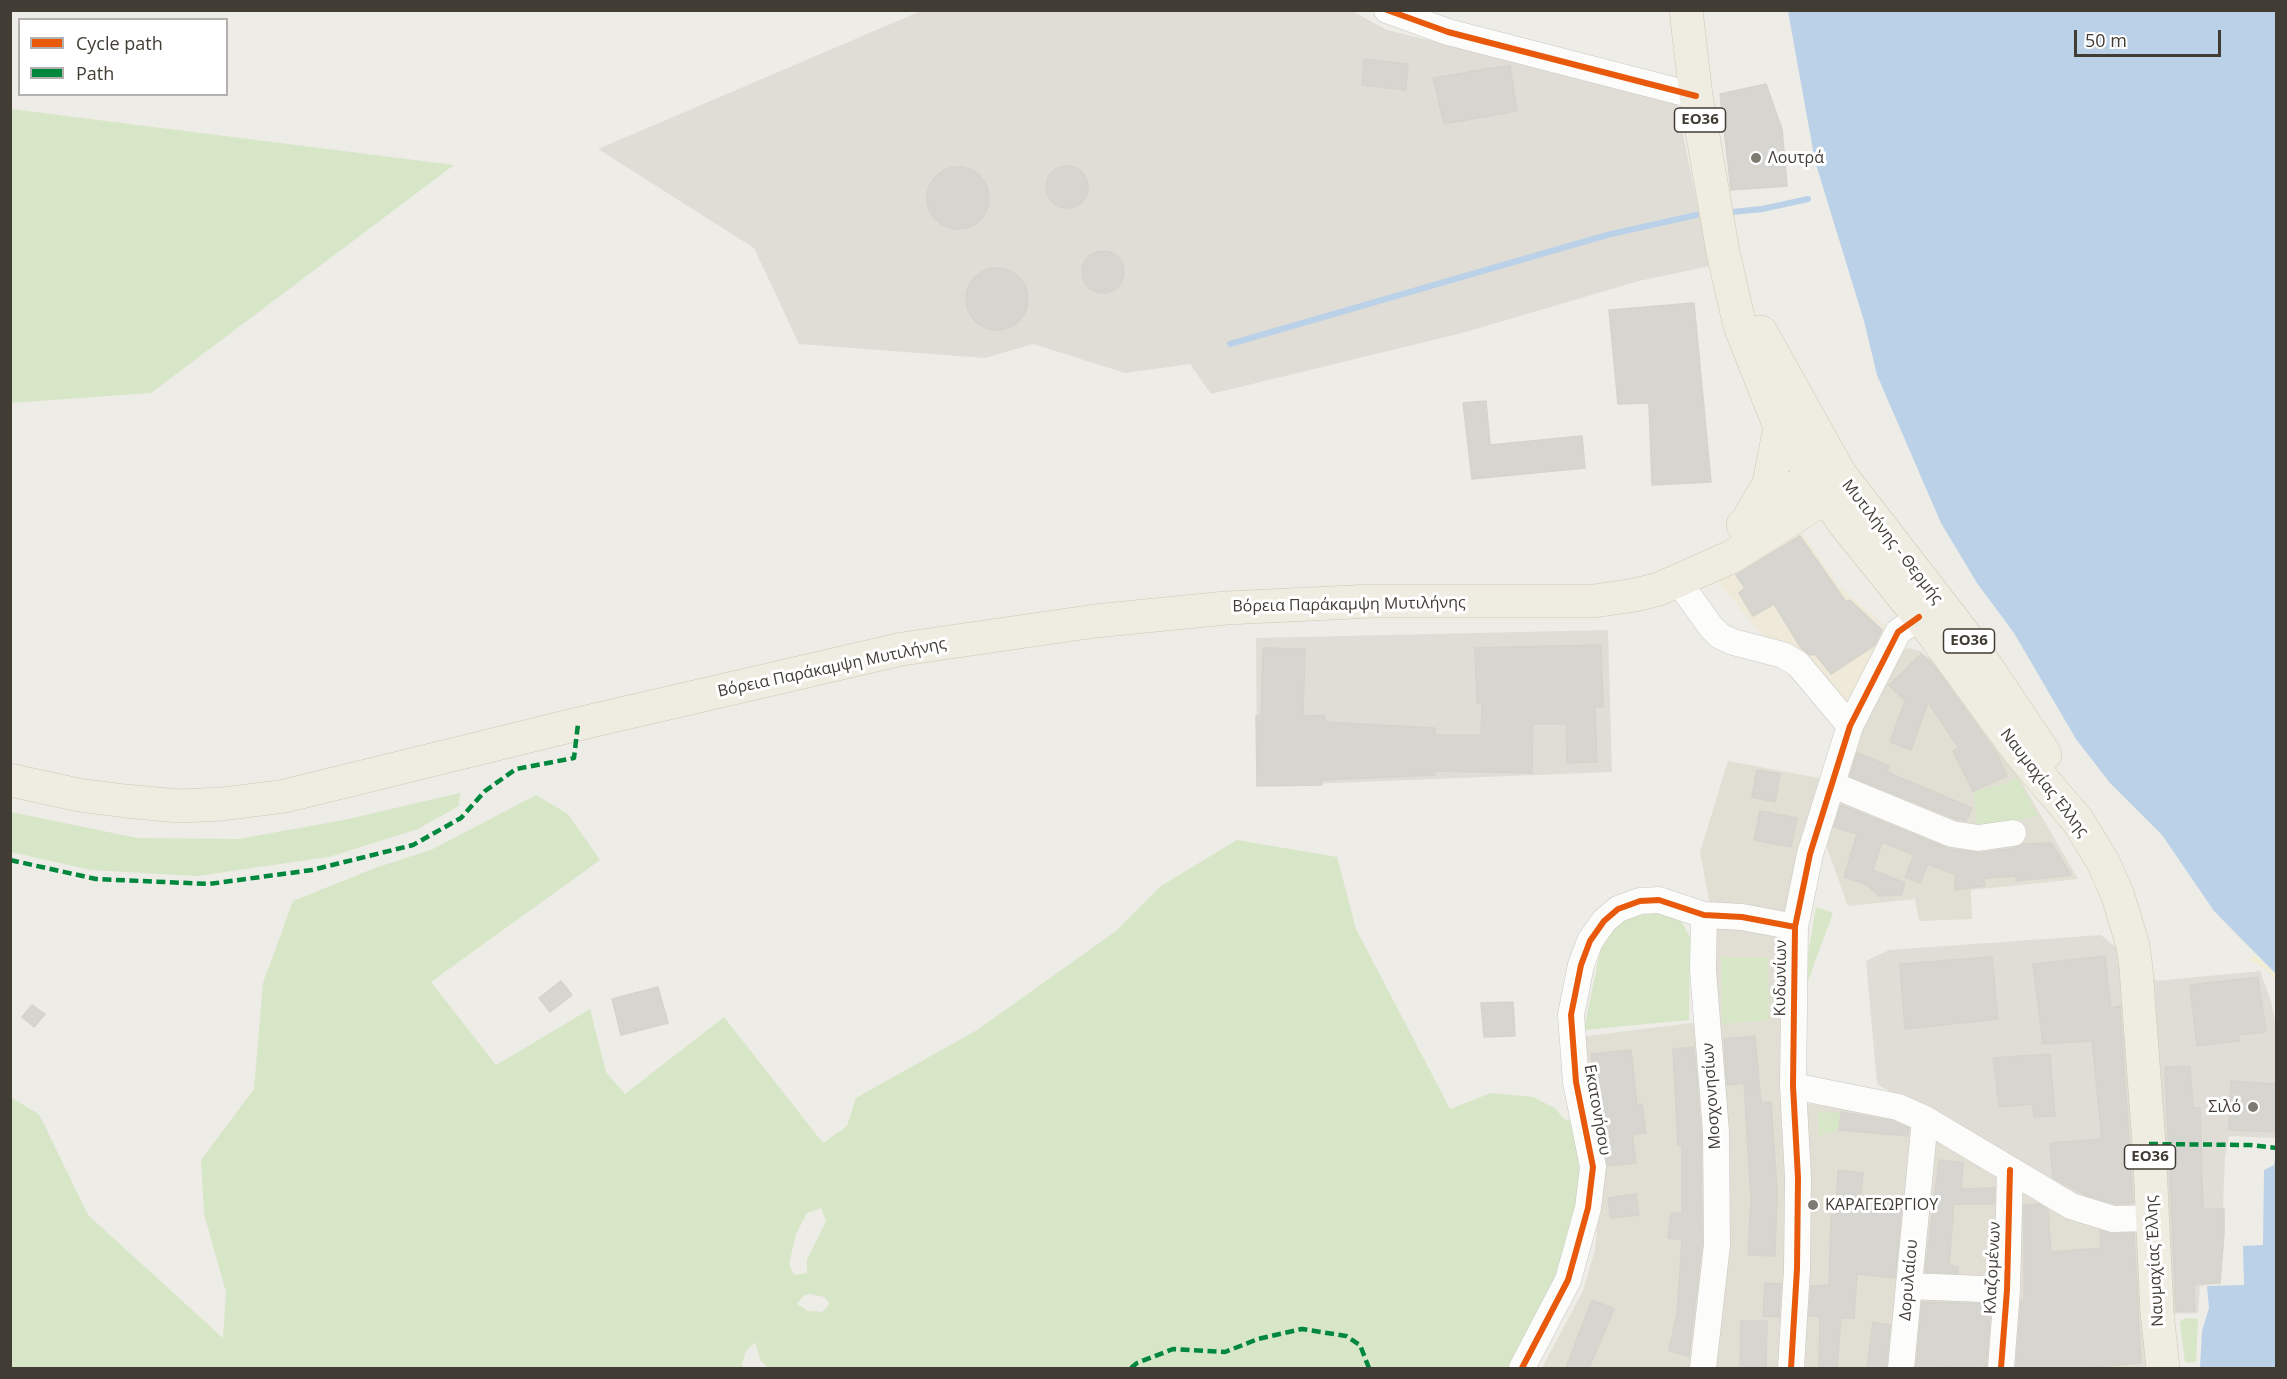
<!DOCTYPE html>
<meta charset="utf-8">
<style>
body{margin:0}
#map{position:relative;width:2287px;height:1379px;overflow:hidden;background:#edece6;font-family:"Open Sans",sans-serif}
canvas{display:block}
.frame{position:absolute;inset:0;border:12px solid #413d34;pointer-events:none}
.legend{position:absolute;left:18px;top:18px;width:210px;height:78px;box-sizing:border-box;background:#fff;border:2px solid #b3b1ae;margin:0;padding:8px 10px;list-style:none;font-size:18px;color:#413d34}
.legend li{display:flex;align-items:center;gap:12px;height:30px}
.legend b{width:30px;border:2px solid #b3b1ae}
.scale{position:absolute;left:2074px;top:30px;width:147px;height:27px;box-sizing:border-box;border:3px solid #413d34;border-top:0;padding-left:8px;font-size:18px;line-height:21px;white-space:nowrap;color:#413d34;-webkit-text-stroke:4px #fff;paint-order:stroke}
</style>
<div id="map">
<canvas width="2287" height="1379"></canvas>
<div class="frame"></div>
<ul class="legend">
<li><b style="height:8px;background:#e8590c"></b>Cycle path</li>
<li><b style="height:8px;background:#00873e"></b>Path</li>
</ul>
<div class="scale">50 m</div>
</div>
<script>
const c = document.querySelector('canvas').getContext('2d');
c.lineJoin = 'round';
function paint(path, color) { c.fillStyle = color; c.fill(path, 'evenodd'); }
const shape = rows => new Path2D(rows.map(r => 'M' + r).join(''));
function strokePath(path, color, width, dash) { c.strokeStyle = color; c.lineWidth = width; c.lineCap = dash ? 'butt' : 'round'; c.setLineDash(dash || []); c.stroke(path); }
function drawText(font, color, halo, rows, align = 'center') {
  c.font = font + ' "Open Sans",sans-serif'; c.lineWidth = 6; c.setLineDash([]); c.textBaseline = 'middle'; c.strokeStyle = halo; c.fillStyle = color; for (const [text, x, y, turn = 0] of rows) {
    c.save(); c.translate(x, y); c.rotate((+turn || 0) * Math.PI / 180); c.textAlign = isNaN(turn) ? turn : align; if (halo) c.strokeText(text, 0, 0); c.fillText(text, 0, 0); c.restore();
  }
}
const residential = shape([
 [1908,648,1920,651,1940,666,2011,764,2078,879,1971,890,1972,919,1919,921,1915,899,1848,906,1822,834,1863,729,1899,652],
 [1728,761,1824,779,1780,933,1781,1026,1787,1101,1915,1118,2146,1223,2151,1368,1542,1368,1583,1291,1595,1250,1599,1211,1579,1037,1699,1022,1713,922,1700,852]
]);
const commercial = shape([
 [1797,526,1839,586,1894,633,1846,709,1806,664,1763,636,1712,575]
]);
const industrial = shape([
 [921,11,1352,11,1387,30,1676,100,1710,266,1639,281,1462,333,1211,394,1190,364,1125,373,1033,344,985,358,799,344,754,248,598,149],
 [1608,630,1612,772,1257,786,1256,638],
 [2101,935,2157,981,2260,971,2271,1001,2276,1026,2276,1138,2229,1136,2225,1157,2220,1283,2200,1286,2198,1313,2169,1314,2165,1213,2123,1213,2058,1187,1877,1084,1866,961,1889,950]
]);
const green = shape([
 [11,109,454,165,151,393,11,403],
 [2017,777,2038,816,1977,828,1974,792,2008,783],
 [460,793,459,806,418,829,329,857,197,876,91,870,11,852,11,812,137,838,238,839,344,820],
 [536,795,568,814,600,860,431,982,496,1065,590,1009,606,1072,625,1094,724,1017,823,1143,847,1126,856,1098,977,1030,1116,931,1161,886,1237,840,1337,857,1356,929,1450,1109,1491,1093,1533,1097,1555,1108,1564,1119,1576,1122,1583,1173,1576,1221,1561,1270,1508,1368,768,1368,761,1361,755,1342,746,1351,742,1364,744,1368,11,1368,10,1097,39,1114,88,1215,223,1338,226,1292,204,1214,201,1160,254,1089,263,983,293,901,375,868,433,849],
 [821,1208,826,1221,807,1260,807,1273,794,1275,789,1264,796,1234,807,1213],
 [811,1294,824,1297,828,1301,829,1305,822,1312,808,1311,797,1304,804,1295],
 [1816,907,1833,913,1800,1003],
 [1674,909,1690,937,1689,1020,1584,1030,1603,937,1628,910],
 [1721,957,1768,957,1769,1020,1722,1024],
 [1818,1112,1840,1113,1838,1130,1819,1136],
 [2186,1318,2198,1319,2196,1361,2191,1363,2185,1362,2181,1332,2180,1322]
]);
const sand = shape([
 [2255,955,2276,974,2276,980,2264,967,2249,960]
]);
const water = shape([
 [1788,11,2276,11,2276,974,2214,911,2162,835,2110,783,2076,739,2014,633,1977,583,1941,523,1877,375,1864,321,1815,161],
 [2276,1152,2276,1368,2200,1368,2202,1331,2209,1308,2207,1286,2244,1285,2243,1246,2263,1245,2264,1170,2274,1165]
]);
const stream = shape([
 [1732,212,1762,209,1808,199],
 [1230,344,1607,235,1696,215]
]);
const building = shape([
 [1364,59,1408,64,1406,90,1362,85,1364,59],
 [1510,65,1517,111,1444,124,1433,78,1510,65],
 [1766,84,1782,129,1787,186,1731,190,1720,94,1766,84],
 '1046 187a21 21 0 1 1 42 0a21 21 0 1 1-42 0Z',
 '927 198a31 31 0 1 1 62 0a31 31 0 1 1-62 0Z',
 '1082 272a21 21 0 1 1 42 0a21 21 0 1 1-42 0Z',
 '966 299a31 31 0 1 1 62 0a31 31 0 1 1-62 0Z',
 [1694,303,1711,482,1652,485,1649,403,1618,404,1609,310,1694,303],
 [1486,401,1490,445,1582,436,1585,468,1472,479,1463,403,1486,401],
 [1800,536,1846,602,1850,600,1882,630,1875,645,1831,674,1815,654,1810,655,1801,648,1774,604,1753,616,1739,593,1745,588,1736,575,1800,536],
 [1601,645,1603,707,1595,707,1597,762,1567,763,1566,724,1533,724,1532,773,1435,771,1435,775,1321,780,1322,785,1257,786,1256,716,1261,716,1263,648,1305,649,1303,716,1325,715,1325,722,1435,728,1435,735,1481,735,1482,703,1477,703,1475,648,1601,645],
 [1921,654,1934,666,1997,754,2007,776,1973,791,1953,751,1959,748,1928,702,1911,750,1890,742,1905,701,1889,685,1921,654],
 [1857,753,1889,766,1887,772,1972,808,1966,821,1956,819,1850,776,1857,753],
 [1757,770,1780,774,1775,802,1752,797,1757,770],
 [1841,805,1949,849,1980,853,2015,848,2023,844,2051,843,2071,875,2016,881,2016,876,1984,878,1985,886,1954,890,1956,875,1928,864,1920,883,1905,877,1914,855,1882,842,1873,870,1905,883,1901,895,1879,896,1866,884,1844,877,1857,834,1834,827,1841,805],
 [1760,811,1797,818,1791,847,1754,840,1760,811],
 [2105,956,2111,1008,2120,1006,2133,1203,2115,1204,2084,1194,2053,1178,2050,1143,2102,1139,2092,1041,2043,1044,2033,964,2105,956],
 [1992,957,1998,1019,1905,1029,1900,964,1992,957],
 [2258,977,2266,1032,2238,1035,2239,1041,2197,1046,2190,985,2258,977],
 [561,981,572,995,550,1012,539,998,561,981],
 [658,987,668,1023,621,1035,612,999,658,987],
 [1513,1002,1515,1036,1484,1037,1481,1003,1513,1002],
 [32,1005,45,1014,34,1027,22,1017,32,1005],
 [1755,1036,1761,1103,1771,1102,1777,1191,1775,1256,1748,1255,1751,1199,1744,1083,1727,1085,1724,1039,1755,1036],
 [1694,1047,1701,1133,1702,1244,1689,1356,1669,1351,1677,1313,1682,1240,1668,1238,1671,1213,1682,1213,1682,1145,1678,1145,1673,1049,1694,1047],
 [1631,1050,1637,1105,1642,1104,1646,1133,1632,1134,1636,1163,1608,1166,1597,1109,1591,1054,1631,1050],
 [2050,1054,2055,1116,2034,1117,2032,1104,1999,1107,1993,1058,2050,1054],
 [2190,1066,2193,1108,2200,1108,2203,1209,2224,1209,2224,1234,2220,1283,2194,1284,2195,1311,2176,1311,2165,1067,2190,1066],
 [2231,1081,2277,1084,2277,1132,2229,1130,2231,1081],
 [1841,1112,1893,1121,1909,1128,1908,1136,1839,1130,1841,1112],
 [1939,1160,1963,1163,1961,1189,1995,1188,1994,1204,1954,1204,1949,1265,1958,1267,1958,1273,1925,1272,1939,1160],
 [1838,1170,1863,1173,1860,1202,1902,1206,1895,1278,1857,1274,1854,1318,1841,1318,1837,1368,1819,1368,1820,1316,1809,1316,1811,1286,1829,1285,1831,1215,1836,1215,1838,1170],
 [1636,1194,1639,1215,1610,1218,1608,1198,1636,1194],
 [2039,1204,2048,1210,2051,1252,2101,1248,2100,1231,2113,1234,2134,1233,2141,1363,2084,1368,2016,1368,2021,1300,2024,1300,2024,1205,2039,1204],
 [1765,1283,1781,1284,1779,1317,1763,1316,1765,1283],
 [1592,1300,1614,1309,1589,1368,1566,1368,1592,1300],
 [1922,1302,1991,1304,1986,1368,1940,1366,1939,1368,1916,1368,1922,1302],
 [1741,1321,1767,1321,1766,1367,1740,1366,1741,1321],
 [1873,1322,1890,1325,1886,1368,1867,1368,1873,1322]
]);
const minor = shape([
 [1387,10,1448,32,1696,96],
 [1678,581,1711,627,1720,636,1733,642,1783,655,1798,664,1850,726],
 [1833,785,1952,834,1978,838,2013,833],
 [1793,1086,1898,1107,1925,1119,2071,1206,2113,1219,2152,1218],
 [1909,1286,2007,1290],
 [1522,1368,1568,1280,1588,1208,1593,1167,1576,1082,1571,1015,1581,965,1590,941,1604,921,1618,909,1640,901,1659,900,1704,915,1742,917,1795,927],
 [1703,1368,1717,1245,1716,1132,1703,970,1704,915],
 [1791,1368,1797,1269,1798,1178,1793,1086,1795,927,1810,854,1850,726,1898,632,1919,617],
 [1901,1368,1925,1119],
 [2001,1368,2007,1290,2010,1170]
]);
const major = shape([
 [1686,10,1696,96,1723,252,1740,326,1780,427,1844,523,1934,635,2020,753,2078,821,2103,862,2118,896,2133,946,2136,968,2149,1144,2157,1312,2163,1368],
 [1761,332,1840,474,1967,638,2045,754],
 [1751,514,1769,484,1780,427],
 [1743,525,1812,476],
 [10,780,79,795,125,801,179,806,223,804,285,796,578,724,902,649,1095,621,1226,608,1373,601,1594,601,1635,595,1659,589,1731,557,1826,497,1840,474]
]);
const quiet = shape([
 [10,860,96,879,209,884,312,870,413,845,461,818,485,791,516,769,574,758,578,724],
 [2149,1144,2250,1145,2276,1148],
 [1131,1368,1137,1363,1173,1349,1225,1352,1258,1339,1302,1329,1346,1336,1360,1345,1369,1368]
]);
const cycleway = shape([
 [1387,10,1448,32,1696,96],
 [1522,1368,1568,1280,1588,1208,1593,1167,1576,1082,1571,1015,1581,965,1590,941,1604,921,1618,909,1640,901,1659,900,1704,915,1742,917,1795,927],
 [1791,1368,1797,1269,1798,1178,1793,1086,1795,927,1810,854,1850,726,1898,632,1919,617],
 [2001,1368,2007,1290,2010,1170]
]);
const markers = [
 [1756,158,6,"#7d7a72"],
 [2253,1107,6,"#7d7a72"],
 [1813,1205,6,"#7d7a72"]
];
const shields = [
 [1700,120,51],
 [1969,641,51],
 [2150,1157,51]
];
const shieldNames = [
 ["ΕΟ36",1700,120],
 ["ΕΟ36",1969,641],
 ["ΕΟ36",2150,1157]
];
const poiNames = [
 ["Λουτρά",1768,158],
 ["Σιλό",2241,1107,"right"],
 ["ΚΑΡΑΓΕΩΡΓΙΟΥ",1825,1205]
];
const streetNames = [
 ["Μυτιλήνης - Θερμής",1892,542,52],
 ["Βόρεια Παράκαμψη Μυτιλήνης",1349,605,-1],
 ["Βόρεια Παράκαμψη Μυτιλήνης",832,668,-12],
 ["Ναυμαχίας Έλλης",2044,783,52],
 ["Κυδωνίων",1781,978,-89],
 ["Μοσχονησίων",1712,1096,-94],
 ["Εκατονήσου",1597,1110,80],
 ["Ναυμαχίας Έλλης",2155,1261,-93],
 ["Κλαζομένων",1993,1268,-87],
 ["Δορυλαίου",1909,1280,-85]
];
paint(residential, '#e1ded4');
paint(commercial, '#efe9d9');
paint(industrial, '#e0ddd7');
paint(green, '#d8e6c8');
paint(sand, '#f0edd2');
paint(water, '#bad1e8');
strokePath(stream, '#bad1e8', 6);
paint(building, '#d6d5cf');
strokePath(building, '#d5d3cc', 1.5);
strokePath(minor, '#c9c8c2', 27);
strokePath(major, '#cec9b5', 34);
strokePath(minor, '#fcfcfb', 26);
strokePath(major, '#efece2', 33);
strokePath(quiet, '#00873e', 4.5, [9, 4.5]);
strokePath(cycleway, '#e8590c', 6);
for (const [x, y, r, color] of markers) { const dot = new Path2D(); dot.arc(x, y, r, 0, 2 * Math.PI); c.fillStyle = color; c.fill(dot); strokePath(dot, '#fff', 2); }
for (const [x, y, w] of shields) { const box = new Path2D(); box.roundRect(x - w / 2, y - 12, w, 24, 4.5); c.fillStyle = '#fff'; c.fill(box); strokePath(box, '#413d34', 1.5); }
drawText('bold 15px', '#413d34', null, shieldNames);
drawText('16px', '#413d34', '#fff', poiNames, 'left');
drawText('16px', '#413d34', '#fff', streetNames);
</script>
